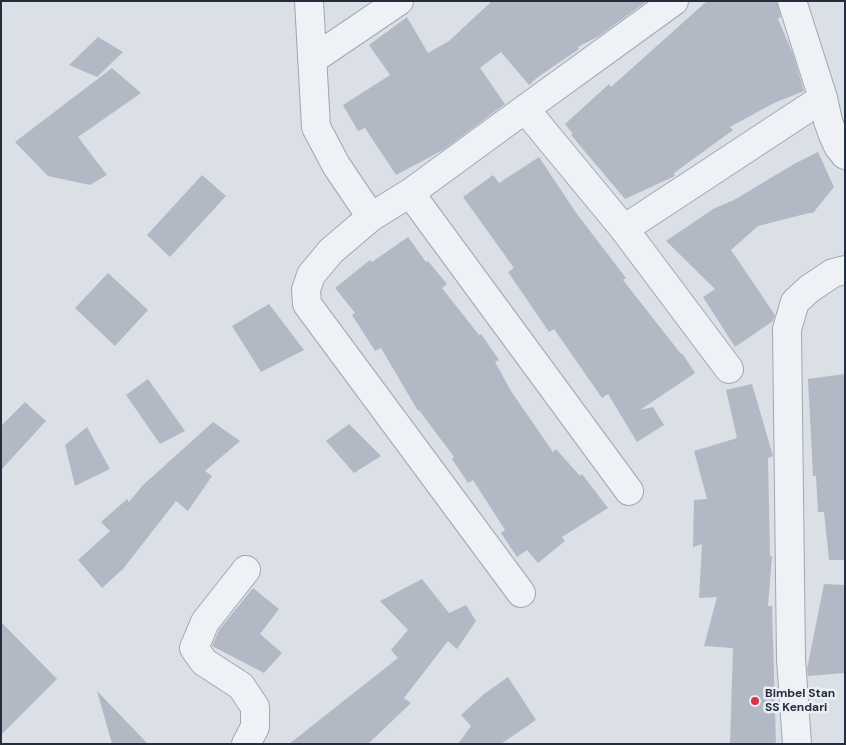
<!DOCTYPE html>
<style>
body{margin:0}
#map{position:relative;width:846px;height:745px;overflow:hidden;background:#dbe0e7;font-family:"DM Sans",sans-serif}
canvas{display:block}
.frame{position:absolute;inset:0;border:2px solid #242d3e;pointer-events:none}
</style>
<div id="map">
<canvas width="846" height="745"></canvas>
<div class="frame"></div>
</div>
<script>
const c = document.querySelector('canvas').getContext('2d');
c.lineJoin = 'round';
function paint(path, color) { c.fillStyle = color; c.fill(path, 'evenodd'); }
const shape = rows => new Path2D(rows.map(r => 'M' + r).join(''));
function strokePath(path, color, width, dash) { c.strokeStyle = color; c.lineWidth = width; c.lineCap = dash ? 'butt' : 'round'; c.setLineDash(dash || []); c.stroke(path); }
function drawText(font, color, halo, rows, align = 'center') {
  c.font = font + ' "DM Sans",sans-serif'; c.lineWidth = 5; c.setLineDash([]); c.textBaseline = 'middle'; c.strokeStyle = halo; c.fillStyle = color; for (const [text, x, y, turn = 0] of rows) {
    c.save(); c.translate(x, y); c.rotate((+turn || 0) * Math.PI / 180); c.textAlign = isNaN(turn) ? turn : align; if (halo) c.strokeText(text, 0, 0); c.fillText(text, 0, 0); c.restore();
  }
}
const building = shape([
 [492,1,647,1,599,36,578,47,579,49,538,77,529,85,501,52,480,68,505,104,443,150,396,175,365,128,358,131,343,105,390,75,369,45,407,17,428,53,449,41],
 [707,1,777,1,781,17,778,19,793,54,804,91,774,103,730,127,733,130,674,173,675,176,625,199,571,135,573,134,565,124,609,84,611,87],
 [98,37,123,52,97,77,69,65],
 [112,68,141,93,78,137,107,175,90,185,48,176,15,142],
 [818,152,834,187,813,213,809,213,758,226,731,250,775,315,773,321,735,347,703,297,715,289,666,241,713,209,734,200,794,164],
 [539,157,577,214,626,278,623,280,681,354,682,353,695,373,640,410,653,407,664,425,637,442,608,394,602,398,554,329,549,332,508,272,514,268,463,197,493,175,499,183],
 [202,175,226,196,170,257,147,235],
 [408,237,426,262,428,261,447,284,442,288,479,335,481,334,499,360,495,362,511,391,553,452,556,449,580,476,582,474,608,508,562,537,565,541,538,563,527,550,517,557,501,533,505,530,473,480,468,483,452,459,454,457,419,410,418,411,381,348,375,351,352,315,355,313,335,288,370,260,372,262],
 [108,273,148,310,115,346,75,308],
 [269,304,304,350,261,372,232,326],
 [845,374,845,560,829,560,824,512,818,512,816,476,813,476,808,379],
 [148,379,185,431,160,444,126,395],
 [752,384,773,456,768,458,770,556,772,556,768,606,772,606,776,744,730,744,733,648,704,646,717,597,699,598,702,544,693,547,694,500,707,499,694,451,737,438,726,390],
 [25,402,46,421,1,470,1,426],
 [213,422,240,441,205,471,212,476,188,511,176,501,123,569,102,588,78,560,110,531,101,522,127,499,129,502,143,485],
 [349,424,381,456,354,473,326,441],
 [87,427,110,469,75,486,65,445],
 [422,579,449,613,466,605,476,621,457,649,448,641,404,698,411,703,368,744,289,744,398,658,391,650,408,630,380,601],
 [824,584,845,585,845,673,808,676,807,669],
 [253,588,279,609,260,634,282,653,264,673,212,646,219,630],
 [1,622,57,679,1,735],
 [508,677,536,720,501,744,458,744,471,726,461,715,484,694],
 [97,691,148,744,112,744]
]);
const minor = shape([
 [309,1,316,127,336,165,371,217,410,193,525,109,674,1],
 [792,1,823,98,828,121,833,135,838,146,845,155],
 [312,60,399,1],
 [525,109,624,229,729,369],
 [410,193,629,491],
 [371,217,331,251,311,275,306,290,307,304,521,593],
 [624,229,823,98],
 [246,744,255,727,255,707,241,686,204,662,194,648,205,622,246,570],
 [797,744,791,659,787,329,795,302,809,289,833,273,845,270]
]);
const markers = [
 [755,701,5,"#d8354a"]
];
const poiNames = [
 ["Bimbel Stan",765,694],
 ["SS Kendari",765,708]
];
paint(building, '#b2b9c4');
strokePath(minor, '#a0a7b1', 30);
strokePath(minor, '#eef1f5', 28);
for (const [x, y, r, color] of markers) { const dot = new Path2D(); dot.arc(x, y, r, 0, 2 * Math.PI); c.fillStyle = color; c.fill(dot); strokePath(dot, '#ebeff5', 2); }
drawText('bold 12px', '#242d3e', '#ebeff5', poiNames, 'left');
</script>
